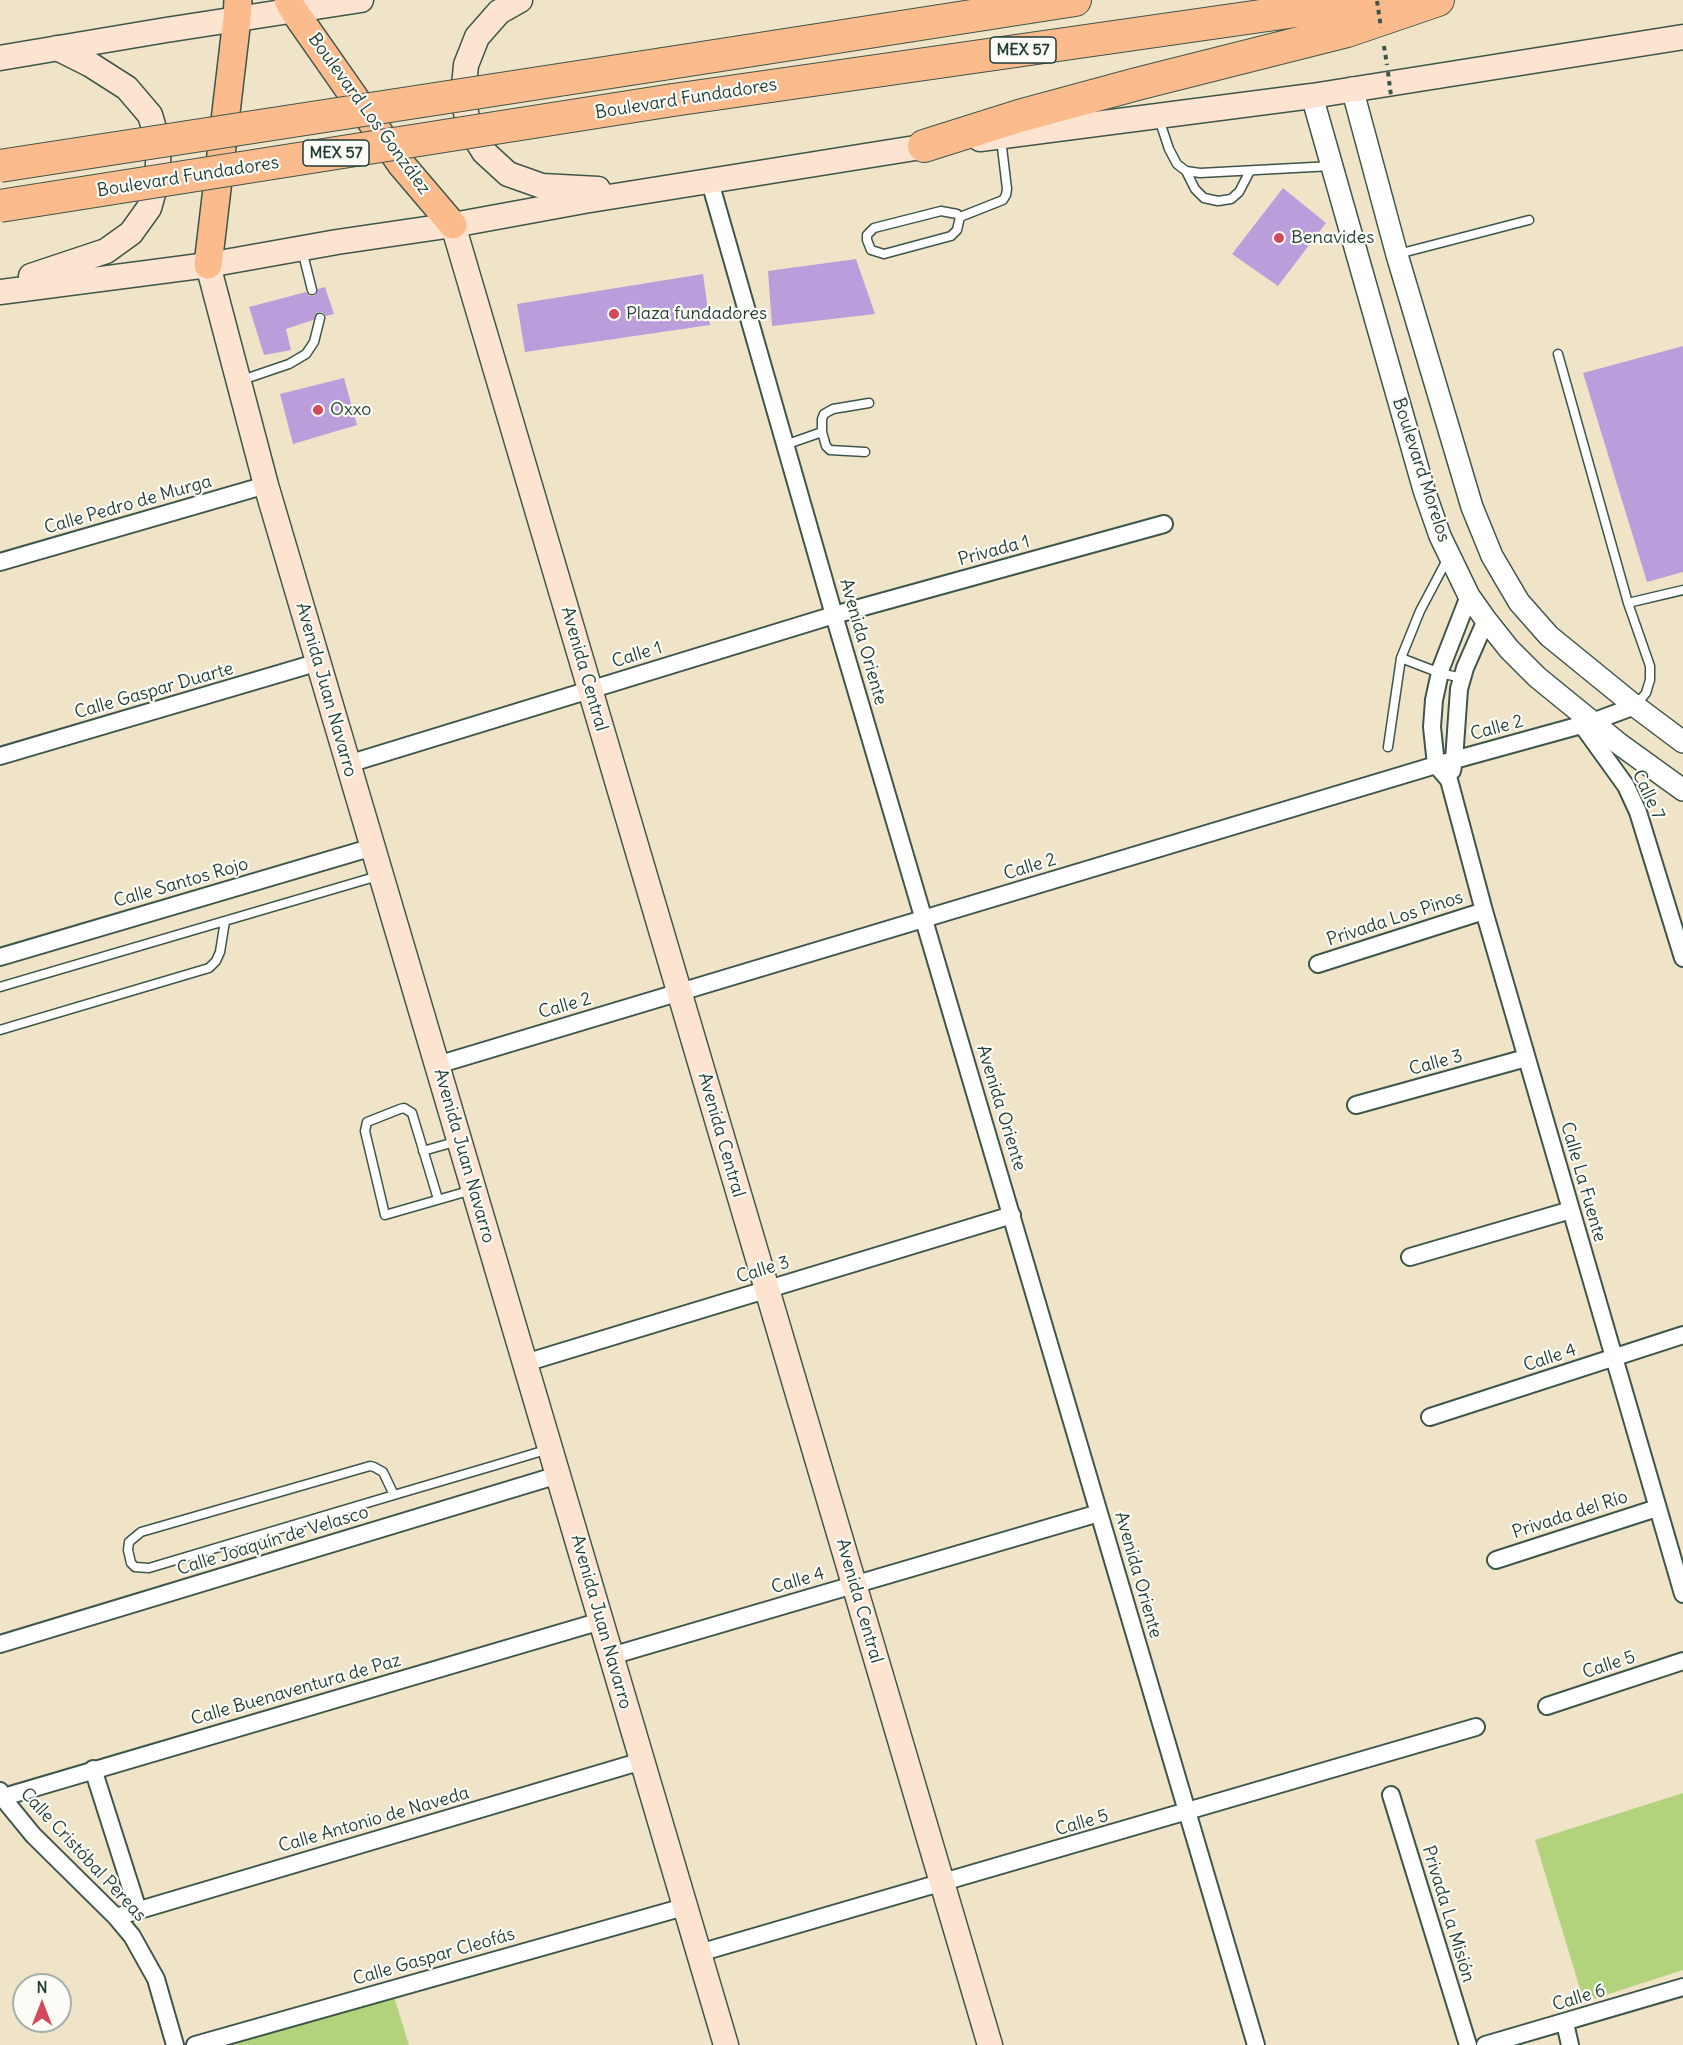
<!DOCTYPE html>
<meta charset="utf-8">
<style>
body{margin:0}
#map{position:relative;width:1683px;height:2045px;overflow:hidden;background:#efe4c8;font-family:Delius,sans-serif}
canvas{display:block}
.north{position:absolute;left:12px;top:1973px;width:60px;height:60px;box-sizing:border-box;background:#fdfcf7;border:2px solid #a4b0a9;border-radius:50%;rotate:0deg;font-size:16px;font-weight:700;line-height:24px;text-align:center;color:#1f3d34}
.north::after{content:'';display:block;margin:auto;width:21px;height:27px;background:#d1495b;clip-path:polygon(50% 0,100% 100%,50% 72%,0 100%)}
</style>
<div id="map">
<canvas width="1683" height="2045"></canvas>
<div class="north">N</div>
</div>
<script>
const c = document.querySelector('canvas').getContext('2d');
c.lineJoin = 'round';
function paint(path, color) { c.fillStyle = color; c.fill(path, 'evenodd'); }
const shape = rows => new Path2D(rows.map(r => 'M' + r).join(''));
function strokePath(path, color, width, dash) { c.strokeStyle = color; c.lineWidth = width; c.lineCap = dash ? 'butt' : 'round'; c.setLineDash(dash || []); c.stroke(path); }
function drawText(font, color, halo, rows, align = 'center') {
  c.font = font + ' Delius,sans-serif'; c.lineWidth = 4.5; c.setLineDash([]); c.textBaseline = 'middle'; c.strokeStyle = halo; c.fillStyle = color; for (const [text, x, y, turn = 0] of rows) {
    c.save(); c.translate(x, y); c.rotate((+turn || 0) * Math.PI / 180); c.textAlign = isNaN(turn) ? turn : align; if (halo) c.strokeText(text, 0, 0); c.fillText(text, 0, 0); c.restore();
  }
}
const green = shape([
 [1683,1793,1683,1970,1584,2002,1535,1840],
 [392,1990,409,2045,197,2045]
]);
const building = shape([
 [1283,188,1326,223,1278,286,1232,254],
 [856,259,875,314,772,326,768,271],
 [703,274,710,325,525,352,517,304],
 [325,287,334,314,326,316,322,312,318,312,313,320,286,329,291,350,264,355,249,307,306,292,310,296,314,296,318,289],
 [1683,346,1683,572,1647,582,1583,373],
 [344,378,357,425,293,444,280,394]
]);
const path = shape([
 [1384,46,1387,65]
]);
const service = shape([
 [1159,119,1169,149,1177,164,1186,171,1200,173,1332,166],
 [1186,171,1195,189,1204,198,1218,201,1231,199,1239,192,1250,171],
 [941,211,957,214,960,217,957,230,951,236,884,254,871,250,867,240,867,235,874,228,941,211],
 [960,217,1003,200,1006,195,1007,189,1001,139],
 [302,250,312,290],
 [1398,254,1529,220],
 [1558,354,1628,603,1650,666,1650,680,1646,693,1636,705],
 [239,381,289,364,306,354,314,342,320,318],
 [785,445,822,432],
 [865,452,830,450,826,446,822,432,822,419,824,414,833,409,869,403],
 [1628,603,1683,590],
 [1401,658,1440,673,1462,678],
 [1388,747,1401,658,1420,611,1448,558],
 [0,987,378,876],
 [0,1030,209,968,216,961,220,952,225,921],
 [423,1151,458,1141],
 [438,1199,412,1113,404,1108,400,1109,367,1122,365,1131,385,1215,472,1190],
 [394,1495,383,1472,374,1467,370,1466,141,1532,129,1542,128,1550,131,1563,135,1567,149,1568,394,1495,496,1465,549,1449]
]);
const minor = shape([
 [710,182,834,615,1256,2045],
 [0,562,266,485],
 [1469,596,1441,668,1434,700,1432,727,1436,765,1449,780,1484,911,1683,1594],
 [1582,725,1626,786,1638,812,1683,958],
 [0,756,319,662],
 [348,764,834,615,1164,524],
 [1452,771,1454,760,1459,689,1465,668,1486,620],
 [0,957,373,847],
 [1318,964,1484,911],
 [437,1065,1436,765,1592,722,1635,706],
 [1356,1105,1526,1058],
 [1410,1257,1571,1210],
 [525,1363,1012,1215],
 [1430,1417,1683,1335],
 [1496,1560,1657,1508],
 [0,1644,558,1475],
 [611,1656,1099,1513],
 [1547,1706,1683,1661],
 [93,1769,138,1910],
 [0,1791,2,1797,33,1835,116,1917,132,1936,156,1979,175,2045],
 [1391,1795,1468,2045],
 [0,1798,601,1621],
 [116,1917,642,1761],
 [699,1953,1476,1727],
 [1565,2023,1570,2045],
 [195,2045,684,1907],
 [1485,2045,1683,1987]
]);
const tertiary = shape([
 [1352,88,1397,255,1472,507,1492,556,1519,602,1549,636,1635,706,1683,742],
 [1312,96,1424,490,1440,536,1469,596,1486,620,1509,649,1537,677,1618,743,1683,790]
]);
const secondary = shape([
 [520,0,499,12,477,37,466,65,463,97,469,128,484,152,508,174,542,186,598,189],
 [0,58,166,30,361,0],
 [980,139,1312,96,1683,37],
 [453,225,990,2045],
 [208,265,266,485,726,2045],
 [31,276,106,251,131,233,149,208,157,180,159,145,150,115,127,88,91,65,57,48],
 [0,292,208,265,337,242,453,225,584,201,940,144]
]);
const primary = shape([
 [288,0,294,11,401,164,453,225],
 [208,265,237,19,238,0]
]);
const motorway = shape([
 [663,64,1075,0],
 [673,100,1373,0],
 [924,146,1019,116,1137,84,1347,31,1438,0]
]);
const pathBridge = shape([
 [1377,1,1381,28],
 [1388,72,1391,96]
]);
const motorwayBridge = shape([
 [0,166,663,64],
 [0,206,673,100]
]);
const markers = [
 [1279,238,6,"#d1495b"],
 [614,314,6,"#d1495b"],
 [318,410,6,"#d1495b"]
];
const shields = [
 [1023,50,66],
 [336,153,66]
];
const shieldNames = [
 ["MEX 57",1023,50],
 ["MEX 57",336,153]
];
const streetNames = [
 ["Boulevard Fundadores",686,99,-9],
 ["Boulevard Los González",369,114,54],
 ["Boulevard Fundadores",188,177,-9],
 ["Boulevard Morelos",1421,470,72],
 ["Calle Pedro de Murga",128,505,-16],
 ["Privada 1",994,551,-15],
 ["Avenida Oriente",863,642,74],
 ["Calle 1",637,655,-17],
 ["Avenida Central",584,669,74],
 ["Avenida Juan Navarro",326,690,74],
 ["Calle Gaspar Duarte",154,691,-16],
 ["Calle 2",1497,728,-15],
 ["Calle 7",1648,795,65],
 ["Calle 2",1030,867,-17],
 ["Calle Santos Rojo",181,883,-16],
 ["Privada Los Pinos",1395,919,-18],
 ["Calle 2",565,1006,-16],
 ["Calle 3",1436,1063,-15],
 ["Avenida Oriente",1001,1108,73],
 ["Avenida Central",721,1135,74],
 ["Avenida Juan Navarro",464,1156,74],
 ["Calle La Fuente",1583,1182,74],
 ["Calle 3",763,1270,-17],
 ["Calle 4",1550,1358,-18],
 ["Privada del Río",1570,1515,-18],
 ["Calle Joaquín de Velasco",273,1541,-17],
 ["Avenida Oriente",1138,1575,74],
 ["Calle 4",798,1581,-16],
 ["Avenida Central",859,1601,74],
 ["Avenida Juan Navarro",601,1622,74],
 ["Calle 5",1609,1665,-18],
 ["Calle Buenaventura de Paz",296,1690,-16],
 ["Calle Antonio de Naveda",374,1820,-16],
 ["Calle 5",1082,1823,-16],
 ["Calle Cristóbal Pereas",83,1855,47],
 ["Privada La Misión",1448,1914,73],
 ["Calle Gaspar Cleofás",434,1957,-16],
 ["Calle 6",1579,1998,-17]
];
const poiNames = [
 ["Benavides",1291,238],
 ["Plaza fundadores",626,314],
 ["Oxxo",330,410]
];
paint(green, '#b2d37b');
paint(building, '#ba9edc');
strokePath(service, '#3e564a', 11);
strokePath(minor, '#3e564a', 20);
strokePath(tertiary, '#3e564a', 24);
strokePath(secondary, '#3e564a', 27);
strokePath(primary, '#3e564a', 30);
strokePath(motorway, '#3e564a', 34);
strokePath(path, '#3e564a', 4, [4.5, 4.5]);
strokePath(service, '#fff', 8);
strokePath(minor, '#fff', 16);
strokePath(tertiary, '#fff', 21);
strokePath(secondary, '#fde4d1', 24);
strokePath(primary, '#fbbb8c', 27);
strokePath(motorway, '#fbbb8c', 32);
strokePath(motorwayBridge, '#3e564a', 34, []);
strokePath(pathBridge, '#3e564a', 4, [4.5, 4.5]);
strokePath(motorwayBridge, '#fbbb8c', 32);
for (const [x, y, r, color] of markers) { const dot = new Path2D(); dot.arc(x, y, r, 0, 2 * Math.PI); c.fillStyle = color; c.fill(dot); strokePath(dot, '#fdfcf7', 2); }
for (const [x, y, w] of shields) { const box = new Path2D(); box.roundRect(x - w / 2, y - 13, w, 26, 4.5); c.fillStyle = '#fdfcf7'; c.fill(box); strokePath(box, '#1f3d34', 1.5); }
drawText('bold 16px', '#1f3d34', null, shieldNames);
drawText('18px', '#1f3d34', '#fdfcf7', streetNames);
drawText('18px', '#1f3d34', '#fdfcf7', poiNames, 'left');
</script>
